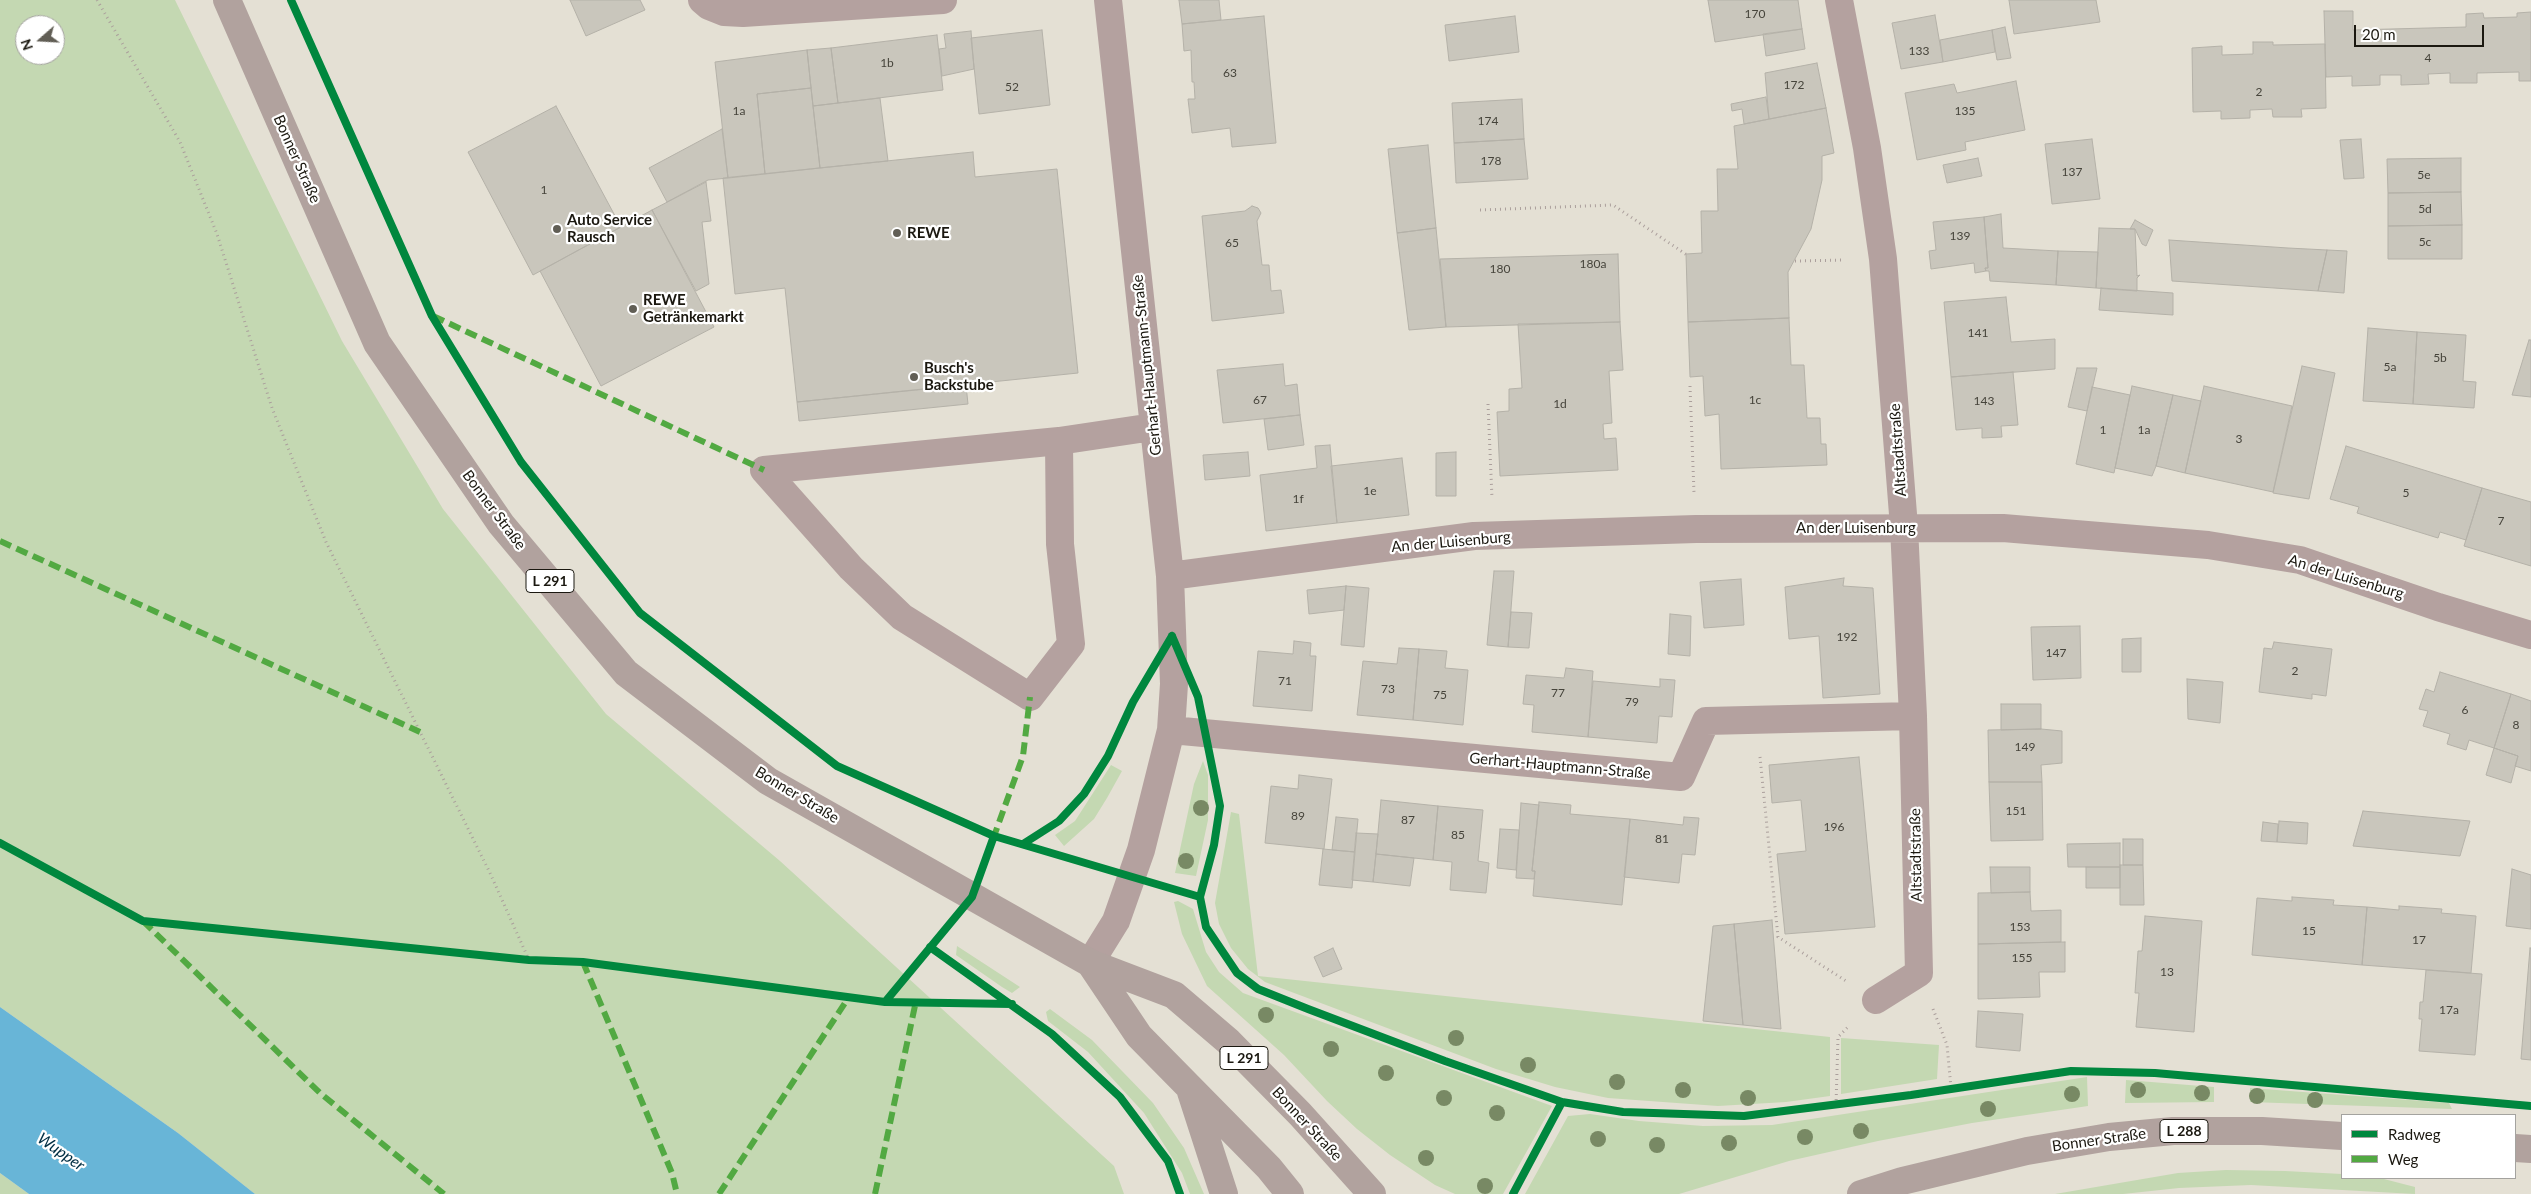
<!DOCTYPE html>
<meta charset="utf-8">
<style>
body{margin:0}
#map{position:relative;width:2531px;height:1194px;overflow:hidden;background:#e4e0d4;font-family:Lato,sans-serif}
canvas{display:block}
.legend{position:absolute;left:2341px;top:1114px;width:175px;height:65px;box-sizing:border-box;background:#fff;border:1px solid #a4a39f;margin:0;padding:6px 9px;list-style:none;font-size:15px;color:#1b1810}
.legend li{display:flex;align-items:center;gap:10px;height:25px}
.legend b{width:25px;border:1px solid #a4a39f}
.north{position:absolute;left:15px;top:15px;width:50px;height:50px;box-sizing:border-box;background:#fff;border:1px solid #a4a39f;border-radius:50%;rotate:251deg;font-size:14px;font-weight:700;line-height:20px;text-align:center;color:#1b1810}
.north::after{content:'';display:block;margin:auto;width:18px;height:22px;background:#615e55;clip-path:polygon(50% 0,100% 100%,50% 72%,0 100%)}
.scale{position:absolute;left:2354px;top:25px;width:130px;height:22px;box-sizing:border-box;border:2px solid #1b1810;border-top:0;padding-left:6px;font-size:15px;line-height:18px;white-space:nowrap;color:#1b1810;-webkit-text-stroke:4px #fff;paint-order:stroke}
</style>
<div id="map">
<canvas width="2531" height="1194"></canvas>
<ul class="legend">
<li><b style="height:6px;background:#00873e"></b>Radweg</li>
<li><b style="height:6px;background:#52a942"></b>Weg</li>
</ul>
<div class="north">N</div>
<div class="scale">20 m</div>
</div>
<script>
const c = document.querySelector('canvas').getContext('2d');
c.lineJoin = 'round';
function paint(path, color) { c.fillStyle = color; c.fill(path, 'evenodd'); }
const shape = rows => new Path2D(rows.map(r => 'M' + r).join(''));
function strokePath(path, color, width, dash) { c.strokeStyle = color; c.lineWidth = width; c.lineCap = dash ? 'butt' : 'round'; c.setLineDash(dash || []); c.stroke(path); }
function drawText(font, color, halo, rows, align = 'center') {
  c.font = font + ' Lato,sans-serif'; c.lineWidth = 4.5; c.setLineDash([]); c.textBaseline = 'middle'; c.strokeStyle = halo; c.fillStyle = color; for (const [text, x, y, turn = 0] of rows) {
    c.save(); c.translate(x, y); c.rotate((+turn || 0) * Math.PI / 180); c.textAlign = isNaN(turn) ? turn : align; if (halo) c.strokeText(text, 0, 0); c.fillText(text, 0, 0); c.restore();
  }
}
const green = shape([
 [0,0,175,0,342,341,443,509,606,714,780,861,1114,1166,1124,1194,255,1194,178,1133,0,1007],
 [25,25,55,25,55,55,25,55],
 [1203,761,1208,775,1208,820,1196,876,1175,873,1194,784],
 [1111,765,1122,771,1107,798,1094,819,1064,846,1055,835,1075,821],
 [1231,812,1239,814,1258,976,1830,1037,1830,1096,1786,1102,1718,1106,1608,1098,1555,1087,1496,1069,1265,982,1248,969,1231,948,1219,924,1215,903],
 [1178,901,1193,909,1206,952,1219,972,1243,993,1552,1106,1503,1194,1455,1194,1435,1185,1390,1155,1357,1129,1327,1101,1284,1055,1207,986,1182,934,1174,902],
 [957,946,1020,987,1012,993,1002,987,956,955],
 [1050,1009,1092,1040,1153,1103,1184,1148,1204,1194,1190,1194,1182,1173,1144,1113,1088,1052,1048,1021,1046,1012],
 [1841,1038,1939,1045,1937,1079,1841,1094],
 [2087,1077,2088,1106,1972,1123,1878,1141,1789,1161,1679,1194,1525,1194,1568,1116,1590,1114,1639,1121,1703,1126,1772,1125],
 [2126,1080,2214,1087,2214,1102,2125,1103],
 [2250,1088,2449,1103,2452,1109,2250,1102],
 [2226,1170,2285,1171,2342,1174,2342,1178,2380,1178,2415,1187,2415,1194,2251,1185,2179,1188,2123,1194,2055,1194,2178,1173],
 [0,1173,29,1194,0,1194]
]);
const water = shape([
 [0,1007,178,1133,255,1194,29,1194,0,1173]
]);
const building = shape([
 [570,0,640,0,645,10,586,36,570,0],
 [1179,0,1219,0,1221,20,1182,24,1179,0],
 [1708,0,1798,0,1802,29,1715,42,1708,0],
 [2009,0,2096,0,2100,22,2014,34,2009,0],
 [2324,11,2353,11,2353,30,2466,27,2466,14,2483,13,2484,18,2517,17,2517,13,2531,12,2531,81,2519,81,2519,72,2477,73,2477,83,2450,83,2450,73,2428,74,2429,84,2401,85,2401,75,2380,75,2380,85,2352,86,2352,76,2326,77,2324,11],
 [1935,15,1943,62,1901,69,1892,23,1935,15],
 [1264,16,1276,143,1232,147,1230,128,1192,133,1188,99,1195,99,1194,82,1192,82,1191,50,1184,51,1182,24,1264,16],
 [1515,16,1519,52,1449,61,1445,25,1515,16],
 [2005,27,2011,58,1997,60,1992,30,2005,27],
 [1802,29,1805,49,1766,56,1763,34,1802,29],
 [1042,30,1050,105,979,114,971,38,1042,30],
 [1992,30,1995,52,1943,62,1940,40,1992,30],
 [971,31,974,69,942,76,939,49,946,48,944,34,971,31],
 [937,35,943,90,838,103,831,48,937,35],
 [2253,42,2273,42,2273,45,2325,44,2326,108,2301,109,2302,117,2273,117,2272,109,2250,110,2250,118,2221,119,2221,111,2193,112,2192,48,2222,46,2222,55,2253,54,2253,42],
 [831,48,838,103,813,106,807,50,831,48],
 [807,50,811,88,757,94,765,174,728,178,715,62,807,50],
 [1817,63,1826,108,1769,119,1765,73,1817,63],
 [2016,81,2025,130,1965,142,1966,150,1917,160,1905,93,1954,84,1957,93,2016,81],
 [811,88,820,168,765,174,757,94,811,88],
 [1766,97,1769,119,1744,124,1742,109,1732,111,1731,104,1766,97],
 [880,98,888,161,820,168,813,106,880,98],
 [1522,99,1524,139,1454,143,1452,103,1522,99],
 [556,106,621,227,533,275,468,152,556,106],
 [1826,108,1834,153,1822,156,1822,180,1811,229,1788,272,1789,318,1688,322,1686,254,1702,253,1701,211,1718,211,1717,169,1738,169,1734,126,1826,108],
 [722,129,728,178,708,180,667,202,649,168,722,129],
 [1524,139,1528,179,1456,183,1454,143,1524,139],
 [2092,139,2100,199,2052,204,2045,144,2092,139],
 [2361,139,2364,178,2344,179,2340,140,2361,139],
 [1428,145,1436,228,1397,233,1388,149,1428,145],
 [973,152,975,177,1057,169,1078,373,797,402,785,288,735,294,723,178,973,152],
 [1978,158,1982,176,1947,183,1943,165,1978,158],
 [2461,158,2461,192,2388,193,2387,159,2461,158],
 [706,182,711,221,702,222,709,284,696,291,652,210,706,182],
 [2461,192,2462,225,2388,226,2388,193,2461,192],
 [1252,206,1258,208,1261,213,1257,221,1262,265,1269,265,1271,291,1281,290,1284,313,1212,321,1202,216,1245,211,1252,206],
 [652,210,714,327,601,386,540,271,652,210],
 [2001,214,2003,248,2058,251,2056,285,1990,281,1989,271,1986,271,1985,268,1988,268,1984,217,2001,214],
 [1984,217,1988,268,1985,268,1986,271,1975,273,1974,263,1931,269,1929,251,1936,250,1933,222,1984,217],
 [2135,220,2153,230,2146,246,2142,244,2135,229,2130,229,2135,220],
 [2462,225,2462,259,2388,259,2388,226,2462,225],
 [1436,228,1446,327,1409,330,1397,233,1436,228],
 [2099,228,2135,229,2137,276,2140,275,2137,278,2137,291,2096,288,2099,228],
 [2169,240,2288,248,2327,250,2318,291,2172,281,2169,240],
 [2327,250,2347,251,2344,293,2318,291,2327,250],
 [2058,251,2098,252,2096,288,2056,285,2058,251],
 [1618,254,1620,322,1446,327,1440,259,1618,254],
 [2101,288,2173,293,2173,315,2099,310,2101,288],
 [2006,297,2011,342,2055,339,2055,369,1951,377,1944,302,2006,297],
 [1789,318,1791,365,1804,365,1807,418,1820,418,1821,444,1826,444,1827,465,1721,469,1719,414,1705,416,1703,376,1690,377,1688,322,1789,318],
 [1620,322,1623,370,1609,371,1612,423,1603,424,1604,439,1616,438,1618,470,1500,476,1497,412,1509,411,1509,389,1522,388,1518,324,1620,322],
 [2368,328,2417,332,2413,404,2363,401,2368,328],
 [2417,332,2466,335,2463,381,2476,382,2474,408,2413,404,2417,332],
 [2529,340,2531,340,2531,397,2512,395,2529,340],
 [1283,364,1285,386,1297,384,1300,415,1223,423,1217,370,1283,364],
 [2302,366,2335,373,2309,499,2273,493,2302,366],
 [2077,368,2097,368,2087,411,2068,407,2077,368],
 [2013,372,2018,425,2001,426,2002,437,1982,438,1982,428,1956,430,1951,377,2013,372],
 [966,385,968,404,799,421,797,402,966,385],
 [2132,386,2173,395,2156,466,2152,476,2115,468,2132,386],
 [2204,386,2292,406,2273,492,2185,473,2204,386],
 [2092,387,2130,395,2114,473,2076,464,2092,387],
 [2173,395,2201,401,2185,473,2156,466,2173,395],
 [1300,415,1304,445,1268,450,1264,419,1300,415],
 [1330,445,1337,523,1266,531,1260,475,1317,468,1315,446,1330,445],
 [2346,446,2482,488,2466,540,2440,532,2438,538,2357,513,2359,507,2330,499,2346,446],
 [1248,452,1250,476,1205,480,1203,455,1248,452],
 [1456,452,1456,496,1436,496,1436,453,1456,452],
 [1402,458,1409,515,1337,523,1331,466,1402,458],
 [2482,488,2531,502,2531,566,2464,546,2482,488],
 [1494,571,1514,571,1508,647,1487,645,1494,571],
 [1844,578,1843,586,1873,588,1880,694,1823,698,1819,636,1789,639,1785,587,1844,578],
 [1741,579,1744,625,1704,628,1700,582,1741,579],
 [1346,586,1344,610,1309,614,1307,590,1346,586],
 [1346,586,1369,588,1364,647,1341,645,1346,586],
 [1511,612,1532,613,1529,648,1508,647,1511,612],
 [1670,614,1691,616,1690,656,1668,654,1670,614],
 [2080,626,2081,678,2033,680,2031,627,2080,626],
 [2141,638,2141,672,2122,672,2122,639,2141,638],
 [1294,641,1311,643,1310,656,1316,656,1312,711,1253,706,1258,651,1293,654,1294,641],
 [2274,642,2332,649,2326,696,2312,694,2312,699,2259,692,2264,648,2272,649,2274,642],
 [1399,648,1419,649,1413,720,1357,715,1363,661,1397,664,1399,648],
 [1419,649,1447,651,1445,668,1468,670,1463,725,1413,720,1419,649],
 [1566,668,1593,671,1588,737,1532,732,1534,705,1523,704,1526,675,1564,678,1566,668],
 [2440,672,2511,694,2494,748,2469,740,2466,750,2447,744,2450,734,2423,726,2428,711,2419,709,2426,689,2434,692,2440,672],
 [1660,679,1675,680,1672,717,1659,716,1657,743,1588,737,1593,681,1660,687,1660,679],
 [2187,679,2223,682,2220,723,2188,719,2187,679],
 [2511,694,2531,701,2531,771,2515,766,2518,756,2494,748,2511,694],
 [2001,704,2041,704,2041,729,2001,730,2001,704],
 [2041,729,2062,731,2062,763,2041,765,2042,782,1989,782,1988,730,2041,729],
 [2494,748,2518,756,2511,783,2486,775,2494,748],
 [1859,757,1875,927,1785,934,1777,854,1806,851,1801,800,1772,803,1769,765,1859,757],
 [1299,775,1332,779,1324,849,1265,843,1271,786,1298,789,1299,775],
 [1989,782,2042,782,2043,840,1991,841,1989,782],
 [1381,800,1438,806,1433,860,1376,854,1381,800],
 [1539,802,1571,805,1570,814,1630,819,1622,905,1533,896,1535,871,1532,871,1539,802],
 [1521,803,1539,805,1532,871,1535,871,1534,879,1516,878,1521,803],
 [1438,806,1483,810,1478,861,1489,863,1486,893,1450,890,1452,862,1433,860,1438,806],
 [2363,811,2470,821,2460,856,2353,846,2363,811],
 [1336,817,1358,819,1355,852,1332,850,1336,817],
 [1684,817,1699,818,1695,855,1682,854,1679,883,1624,877,1630,819,1683,825,1684,817],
 [2279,821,2308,823,2307,844,2277,842,2279,821],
 [2263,822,2278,824,2277,842,2261,841,2263,822],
 [1500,829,1519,830,1516,870,1497,868,1500,829],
 [1356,833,1378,834,1373,882,1352,880,1356,833],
 [2123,839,2143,839,2143,865,2123,865,2123,839],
 [2120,843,2120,867,2068,867,2067,844,2120,843],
 [1323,849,1355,852,1352,888,1319,885,1323,849],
 [1376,854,1414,858,1410,886,1373,882,1376,854],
 [2120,865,2143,865,2144,905,2120,905,2120,865],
 [1990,867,2030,867,2030,892,1991,893,1990,867],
 [2086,867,2120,867,2120,888,2086,888,2086,867],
 [2512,869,2531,875,2531,929,2506,926,2512,869],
 [2030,892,2031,911,2061,910,2061,942,1978,944,1978,893,2030,892],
 [2292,897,2334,900,2333,905,2367,907,2362,965,2252,955,2257,898,2292,901,2292,897],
 [2399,906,2442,909,2441,913,2476,916,2471,973,2362,965,2367,907,2399,910,2399,906],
 [2145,916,2202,921,2194,1032,2136,1027,2139,993,2135,993,2138,951,2142,951,2145,916],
 [1772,920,1781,1029,1743,1025,1734,924,1772,920],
 [1734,924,1743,1025,1703,1021,1713,926,1734,924],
 [2065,942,2065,972,2039,972,2040,997,1978,999,1978,944,2065,942],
 [1333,948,1342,969,1323,977,1314,957,1333,948],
 [2530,948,2531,948,2531,1060,2521,1059,2530,948],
 [2426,970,2482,974,2475,1055,2419,1051,2422,1019,2419,1019,2420,1002,2423,1002,2426,970],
 [1978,1011,2023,1014,2020,1051,1976,1047,1978,1011]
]);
const path = shape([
 [97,0,180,142,217,234,272,408,326,542,490,873,529,960],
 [1480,210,1613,205,1687,255],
 [1795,261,1845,260],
 [1690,386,1694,493],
 [1488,404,1492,498],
 [1760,757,1778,937,1846,981],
 [1933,1009,1947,1045,1951,1088],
 [1836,1105,1838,1037,1849,1026]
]);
const minor = shape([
 [702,0,709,6,724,12,743,13,943,0],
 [1839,0,1867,148,1883,259,1904,527,1913,716,1919,973,1876,1000],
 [1059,441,1060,544,1071,644,1030,697,902,617,851,568,764,470,1059,441,1153,427],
 [1170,576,1474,536,1696,529,2003,528,2208,545,2300,560,2438,607,2531,635],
 [1171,730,1681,777,1706,721,1913,716],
 [1090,963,1116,921,1141,850,1171,730,1174,684,1170,576,1108,0]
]);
const major = shape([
 [227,0,377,343,501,524,626,673,768,781,1090,963,1174,995,1229,1042,1300,1114,1372,1194],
 [1090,963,1139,1036,1269,1168,1290,1194],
 [1191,1092,1224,1194],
 [2515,1148,2531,1149],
 [1861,1194,1902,1181,2027,1151,2109,1137,2173,1131,2262,1131,2342,1136]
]);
const quiet = shape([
 [433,316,764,470],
 [0,541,420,732],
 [993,839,1023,756,1030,697],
 [143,921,320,1093,444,1194],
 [583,962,672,1173,677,1194],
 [719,1194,849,997],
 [875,1194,916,1001]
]);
const cycleway = shape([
 [291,0,432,316,521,462,640,613,837,766,994,836,1200,897],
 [1172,636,1198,697,1220,806,1214,845,1200,897,1206,927,1237,973,1258,989,1308,1009,1445,1061,1562,1102,1623,1112,1744,1116,1911,1095,2071,1071,2155,1073,2531,1106],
 [0,843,143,921,529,960,583,962,885,1002,972,897,994,836],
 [1023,844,1059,821,1084,794,1108,756,1133,702,1172,636],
 [930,947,1052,1034,1120,1097,1168,1161,1180,1194],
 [885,1002,1012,1004],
 [1513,1194,1562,1102]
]);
const trees = [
 [1201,808],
 [1186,861],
 [1266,1015],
 [1456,1038],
 [1331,1049],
 [1528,1065],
 [1386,1073],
 [1617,1082],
 [1683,1090],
 [2138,1090],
 [2202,1093],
 [2072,1094],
 [2257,1096],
 [1444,1098],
 [1748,1098],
 [2315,1100],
 [1988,1109],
 [1497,1113],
 [1861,1131],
 [1805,1137],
 [1598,1139],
 [1729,1143],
 [1657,1145],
 [1426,1158],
 [1485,1186]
];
const markers = [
 [557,229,5,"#615e55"],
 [897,233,5,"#615e55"],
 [633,309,5,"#615e55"],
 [914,377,5,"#615e55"]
];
const numberNames = [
 ["170",1755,14],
 ["133",1919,51],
 ["4",2428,58],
 ["1b",887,63],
 ["63",1230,73],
 ["172",1794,85],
 ["52",1012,87],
 ["2",2259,92],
 ["1a",739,111],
 ["135",1965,111],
 ["174",1488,121],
 ["178",1491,161],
 ["137",2072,172],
 ["5e",2424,175],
 ["1",544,190],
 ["5d",2425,209],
 ["139",1960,236],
 ["5c",2425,242],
 ["65",1232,243],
 ["180a",1593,264],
 ["180",1500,269],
 ["141",1978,333],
 ["5b",2440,358],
 ["5a",2390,367],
 ["67",1260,400],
 ["1c",1755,400],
 ["143",1984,401],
 ["1d",1560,404],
 ["1",2103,430],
 ["1a",2144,430],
 ["3",2239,439],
 ["1e",1370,491],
 ["5",2406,493],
 ["1f",1298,499],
 ["7",2501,521],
 ["192",1847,637],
 ["147",2056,653],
 ["2",2295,671],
 ["71",1285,681],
 ["73",1388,689],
 ["77",1558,693],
 ["75",1440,695],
 ["79",1632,702],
 ["6",2465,710],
 ["8",2516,725],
 ["149",2025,747],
 ["151",2016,811],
 ["89",1298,816],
 ["87",1408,820],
 ["196",1834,827],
 ["85",1458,835],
 ["81",1662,839],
 ["153",2020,927],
 ["15",2309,931],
 ["17",2419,940],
 ["155",2022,958],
 ["13",2167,972],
 ["17a",2449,1010]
];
const shields = [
 [550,581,48],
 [1244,1058,48],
 [2184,1131,48]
];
const shieldNames = [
 ["L 291",550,581],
 ["L 291",1244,1058],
 ["L 288",2184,1131]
];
const streetNames = [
 ["Bonner Straße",297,159,66],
 ["Gerhart-Hauptmann-Straße",1147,365,-96],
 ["Altstadtstraße",1898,450,-94],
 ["Bonner Straße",494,510,53],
 ["An der Luisenburg",1856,528],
 ["An der Luisenburg",1451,542,-5],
 ["An der Luisenburg",2346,577,17],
 ["Gerhart-Hauptmann-Straße",1560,766,5],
 ["Bonner Straße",797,795,31],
 ["Altstadtstraße",1916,855,-91],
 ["Bonner Straße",1307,1124,47],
 ["Bonner Straße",2099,1140,-8]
];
const poiNames = [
 ["Auto Service",567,220],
 ["Rausch",567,237],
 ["REWE",907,233],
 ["REWE",643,300],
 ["Getränkemarkt",643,317],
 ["Busch's",924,368],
 ["Backstube",924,385]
];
const waterNames = [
 ["Wupper",61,1152,35]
];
paint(green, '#c4d8b2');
paint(water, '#68b5d7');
paint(building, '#c9c6bc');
strokePath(building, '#b4b1a8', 1);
strokePath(path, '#ab9f9c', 3, [1, 4]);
strokePath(minor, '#b4a19f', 28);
strokePath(major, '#b1a29e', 28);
strokePath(quiet, '#52a942', 6, [12, 6]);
strokePath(cycleway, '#00873e', 8);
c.fillStyle = '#788964';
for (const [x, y] of trees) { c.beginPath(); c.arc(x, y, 8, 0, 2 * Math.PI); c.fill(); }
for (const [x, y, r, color] of markers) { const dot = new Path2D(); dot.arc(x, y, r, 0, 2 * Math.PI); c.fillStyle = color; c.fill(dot); strokePath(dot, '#fff', 2); }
drawText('12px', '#46443b', null, numberNames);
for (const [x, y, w] of shields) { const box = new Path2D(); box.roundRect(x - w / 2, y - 11.5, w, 23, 4); c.fillStyle = '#fff'; c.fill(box); strokePath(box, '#1b1810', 1); }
drawText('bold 14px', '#1b1810', null, shieldNames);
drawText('15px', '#1b1810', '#fff', streetNames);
drawText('bold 15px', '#1b1810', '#fff', poiNames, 'left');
drawText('italic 16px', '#002e43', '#fff', waterNames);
</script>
